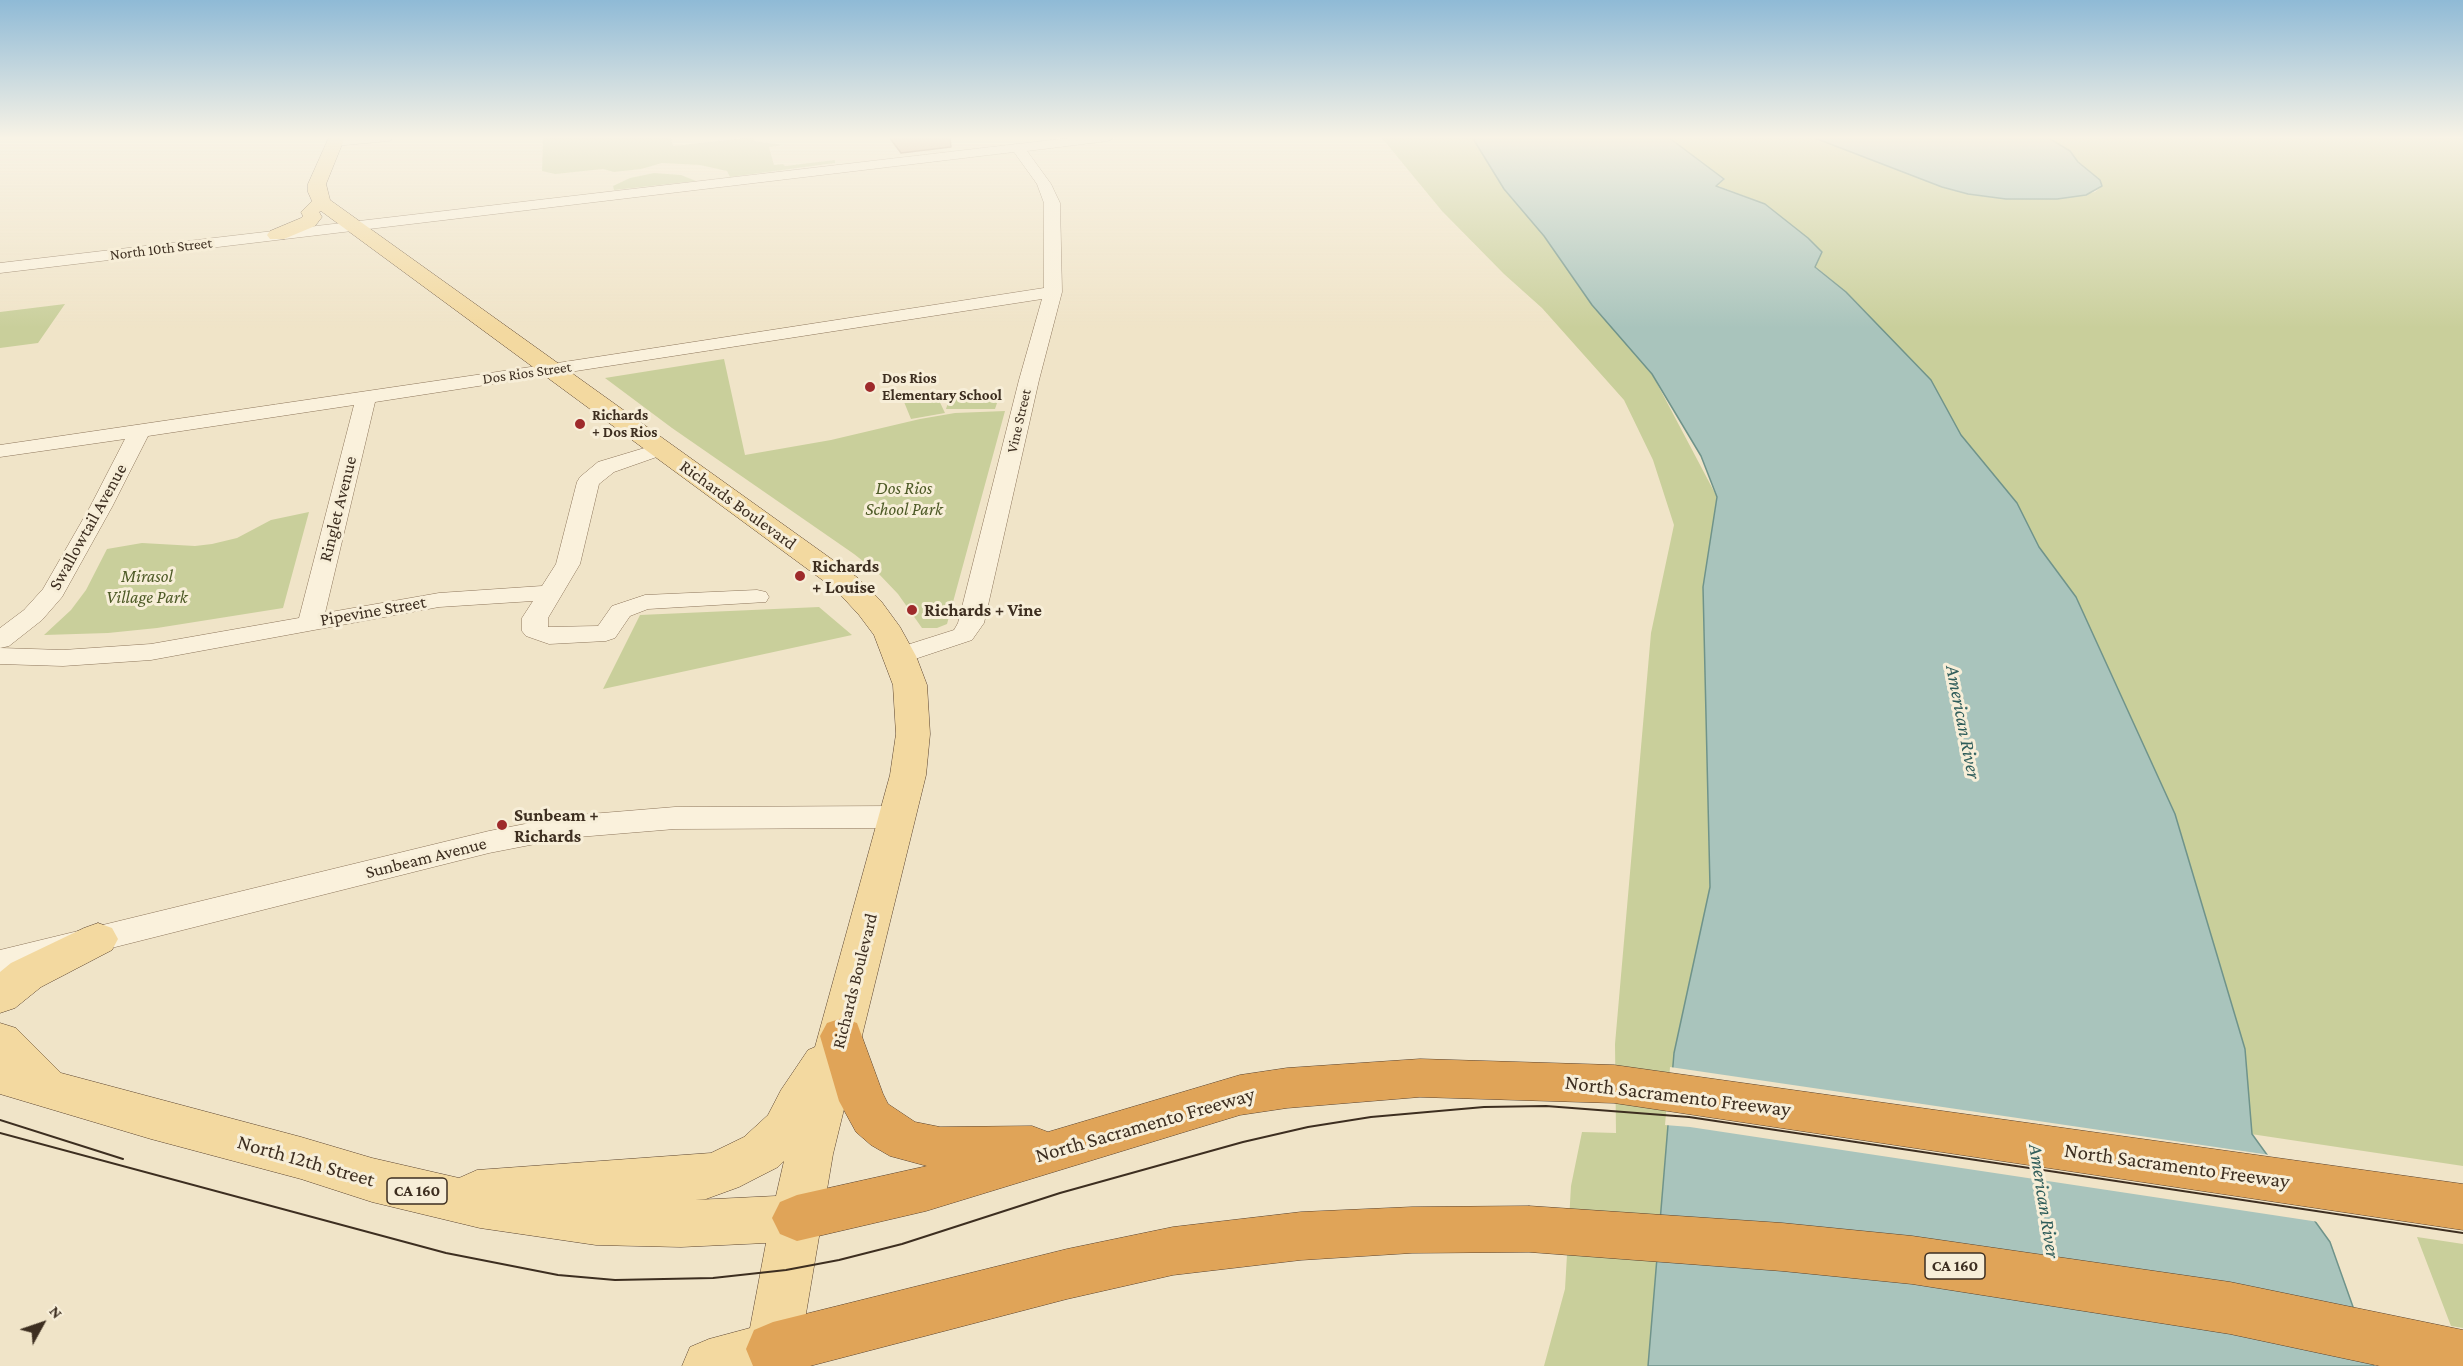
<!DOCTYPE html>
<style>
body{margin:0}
#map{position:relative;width:2463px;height:1366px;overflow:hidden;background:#f0e4c8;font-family:"Crimson Pro",serif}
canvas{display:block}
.north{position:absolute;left:12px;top:1294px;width:60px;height:60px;-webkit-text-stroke:4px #f7eed8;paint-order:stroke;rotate:50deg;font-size:16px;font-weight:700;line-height:24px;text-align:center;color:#3d2e20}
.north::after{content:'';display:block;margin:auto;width:21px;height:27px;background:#3d2e20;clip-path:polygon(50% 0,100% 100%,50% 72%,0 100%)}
</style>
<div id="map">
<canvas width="2463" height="1366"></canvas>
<div class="north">N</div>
</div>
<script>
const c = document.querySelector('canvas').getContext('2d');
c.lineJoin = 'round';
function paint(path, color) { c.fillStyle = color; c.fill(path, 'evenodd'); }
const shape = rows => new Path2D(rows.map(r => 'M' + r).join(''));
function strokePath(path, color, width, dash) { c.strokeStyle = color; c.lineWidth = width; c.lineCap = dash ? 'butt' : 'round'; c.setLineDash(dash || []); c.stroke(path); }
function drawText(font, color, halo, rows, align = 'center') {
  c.font = font + ' "Crimson Pro",serif'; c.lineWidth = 6; c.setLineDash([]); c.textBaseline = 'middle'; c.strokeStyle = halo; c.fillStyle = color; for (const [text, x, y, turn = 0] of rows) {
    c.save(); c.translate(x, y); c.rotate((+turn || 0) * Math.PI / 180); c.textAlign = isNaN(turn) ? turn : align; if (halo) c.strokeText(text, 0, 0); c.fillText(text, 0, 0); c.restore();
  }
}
const green = shape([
 [543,137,664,137,671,138,673,146,754,137,754,141,784,145,769,147,774,165,783,164,785,166,835,160,835,163,730,177,727,171,700,165,662,163,641,169,614,172,603,169,555,174,542,171],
 [1381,137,1475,138,1504,189,1544,236,1592,305,1652,374,1717,497,1703,587,1710,887,1674,1053,1648,1366,1544,1366,1565,1289,1571,1186,1582,1132,1616,1133,1615,1044,1651,633,1674,525,1653,460,1624,400,1542,308,1504,274,1442,211],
 [1668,137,1812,137,1942,187,1968,194,2006,199,2057,199,2095,192,2102,186,2100,180,2078,162,2070,151,2047,137,2463,137,2463,1166,2251,1134,2245,1049,2175,814,2076,597,2039,547,2017,503,1961,435,1931,380,1846,292,1815,266,1765,204,1716,185,1724,180],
 [654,173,681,175,696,181,614,190,613,186,630,178],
 [65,304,38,343,0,348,0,312],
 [724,359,745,455,831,440,920,419,955,413,1005,411,947,624,937,628,922,628,898,594,878,573,854,554,672,428,605,378],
 [935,392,945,413,911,419,902,397],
 [951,394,1000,394,995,409,946,409],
 [309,512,283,608,157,628,108,633,44,635,71,610,86,590,107,549,142,543,195,546,212,544,237,538,271,520],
 [819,607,852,635,603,689,640,615],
 [2417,1237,2463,1244,2463,1328,2451,1326]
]);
const water = shape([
 [1472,137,1668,137,1724,179,1716,186,1765,204,1808,238,1822,252,1815,267,1846,292,1931,380,1961,435,2017,503,2039,547,2076,597,2175,814,2245,1049,2252,1134,2330,1242,2374,1366,1648,1366,1674,1053,1710,887,1703,587,1717,497,1701,456,1652,374,1592,305,1544,236,1504,189,1472,137],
 [1812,137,2047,137,2070,151,2078,162,2100,180,2102,186,2086,195,2057,199,2006,199,1968,194,1942,187,1812,137]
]);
const pier = shape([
 [1670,1067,2270,1155,2319,1222,1690,1127,1665,1125]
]);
const building = shape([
 [889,137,950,137,951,147,901,153,889,137]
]);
const minor = shape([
 [350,137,396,137,389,141,335,146,328,142,330,139,350,137],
 [1077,137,1115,137,1108,141,1027,151,1051,184,1060,203,1062,292,1039,380,984,623,972,640,900,664,891,662,887,656,891,650,954,630,958,623,1019,380,1042,299,375,402,325,613,439,593,542,586,556,564,577,482,580,477,598,462,661,443,668,445,672,449,668,453,614,472,599,484,580,564,548,618,548,627,598,626,612,606,645,595,757,590,766,592,769,597,766,602,648,609,630,616,615,638,606,641,549,644,526,636,522,631,522,618,533,601,439,607,151,660,63,666,0,664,0,648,63,650,151,644,299,618,354,405,148,436,112,507,62,597,42,620,9,646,0,648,0,628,24,610,43,589,90,507,125,439,0,457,0,445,551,364,1044,288,1044,203,1037,184,1014,152,0,273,0,263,1077,137],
 [897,806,908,809,912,817,908,825,897,828,675,829,566,838,489,853,0,976,0,950,489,831,566,816,675,807,897,806]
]);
const major = shape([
 [329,137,345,137,326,184,330,200,858,578,881,601,900,627,916,656,927,685,930,734,926,775,833,1154,800,1349,793,1366,682,1366,690,1347,709,1339,750,1328,766,1243,681,1247,596,1245,480,1228,372,1202,301,1179,151,1139,0,1094,0,1023,16,1028,61,1073,301,1137,372,1158,459,1178,477,1170,711,1153,744,1137,768,1115,781,1090,808,1050,815,1047,890,775,896,734,893,685,874,635,859,615,836,590,321,211,319,212,322,217,315,226,284,239,270,239,267,235,270,231,301,218,303,216,301,212,312,201,308,192,308,184,329,137],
 [784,1161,776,1196,695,1200,706,1199,739,1187,778,1167,784,1161],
 [98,923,112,928,118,939,112,950,41,987,15,1008,0,1013,0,972,11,963,84,928,98,923]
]);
const highway = shape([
 [842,1018,857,1023,883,1094,888,1104,915,1122,940,1127,1032,1126,1048,1132,1240,1075,1287,1068,1420,1059,1614,1065,2463,1184,2463,1230,1614,1103,1420,1097,1287,1108,1240,1115,926,1211,797,1241,780,1234,772,1218,780,1202,797,1195,927,1166,890,1156,871,1145,856,1132,839,1101,820,1036,827,1023,842,1018],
 [1529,1206,1782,1223,1912,1236,2230,1282,2463,1330,2463,1366,2380,1366,2230,1334,1912,1284,1782,1271,1529,1252,1412,1253,1301,1260,1173,1275,1067,1299,810,1366,753,1366,746,1349,754,1330,773,1322,1067,1249,1173,1227,1301,1212,1412,1207,1529,1206]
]);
const tram = shape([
 [0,1120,123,1159],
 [0,1133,446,1253,558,1275,615,1280,713,1278,786,1270,839,1260,902,1244,1060,1193,1243,1142,1308,1127,1371,1117,1484,1107,1546,1106,1689,1117,2463,1233]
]);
const markers = [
 [870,387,6,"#9e2a2b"],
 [580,424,6,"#9e2a2b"],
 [800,576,6,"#9e2a2b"],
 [912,610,6,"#9e2a2b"],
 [502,825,6,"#9e2a2b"]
];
const farStreetnames = [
 ["North 10th Street",161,249,-7],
 ["Dos Rios Street",527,373,-8],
 ["Vine Street",1019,421,-77]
];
const farPoinames = [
 ["Dos Rios",882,378],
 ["Elementary School",882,395],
 ["Richards",592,415],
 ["+ Dos Rios",592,432]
];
const shields = [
 [417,1191,60],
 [1955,1266,60]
];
const shieldNames = [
 ["CA 160",417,1191],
 ["CA 160",1955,1266]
];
const parkNames = [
 ["Dos Rios",904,488],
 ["School Park",904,509],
 ["Mirasol",147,576],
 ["Village Park",147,597]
];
const streetNames = [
 ["Richards Boulevard",738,505,36],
 ["Ringlet Avenue",338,509,-76],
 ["Swallowtail Avenue",88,527,-61],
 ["Pipevine Street",373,611,-10],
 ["Sunbeam Avenue",426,858,-14],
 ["Richards Boulevard",855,981,-76]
];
const poiNames = [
 ["Richards",812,566],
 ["+ Louise",812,587],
 ["Richards + Vine",924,610],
 ["Sunbeam +",514,815],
 ["Richards",514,836]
];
const waterNames = [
 ["American River",1963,722,79],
 ["American River",2044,1201,81]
];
const nearStreetnames = [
 ["North Sacramento Freeway",1678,1096,7],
 ["North Sacramento Freeway",1145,1125,-16],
 ["North 12th Street",306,1161,16],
 ["North Sacramento Freeway",2177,1166,8]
];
paint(green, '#c9cf9b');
paint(water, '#a9c4bc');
strokePath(water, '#6f938a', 1.5);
paint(pier, '#f0e4c8');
paint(building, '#cf9f7d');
strokePath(building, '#8d5f41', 1.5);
strokePath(minor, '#8d765c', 1);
strokePath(major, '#5b4430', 1);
strokePath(highway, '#5b4430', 1);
paint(minor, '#faf1dc');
paint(major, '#f3d9a0');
paint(highway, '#e0a458');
strokePath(tram, '#3d2e20', 2);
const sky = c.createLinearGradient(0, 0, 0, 328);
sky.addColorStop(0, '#8fbad6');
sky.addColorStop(0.42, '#f8f3e6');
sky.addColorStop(1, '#f8f3e600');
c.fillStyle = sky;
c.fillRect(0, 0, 2463, 328);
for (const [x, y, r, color] of markers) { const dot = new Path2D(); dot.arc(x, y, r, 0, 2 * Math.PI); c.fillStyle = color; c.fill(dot); strokePath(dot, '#f7eed8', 2); }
drawText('15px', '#3d2e20', '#f7eed8', farStreetnames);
drawText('bold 15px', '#3d2e20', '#f7eed8', farPoinames, 'left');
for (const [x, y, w] of shields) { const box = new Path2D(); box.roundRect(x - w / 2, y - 13, w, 26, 4.5); c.fillStyle = '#f7eed8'; c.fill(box); strokePath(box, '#3d2e20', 1.5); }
drawText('bold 16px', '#3d2e20', null, shieldNames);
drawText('italic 18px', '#4d5a26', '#f7eed8', parkNames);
drawText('18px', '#3d2e20', '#f7eed8', streetNames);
drawText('bold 18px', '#3d2e20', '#f7eed8', poiNames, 'left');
drawText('italic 20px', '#2f5d5a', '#f7eed8', waterNames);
drawText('21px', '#3d2e20', '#f7eed8', nearStreetnames);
</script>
